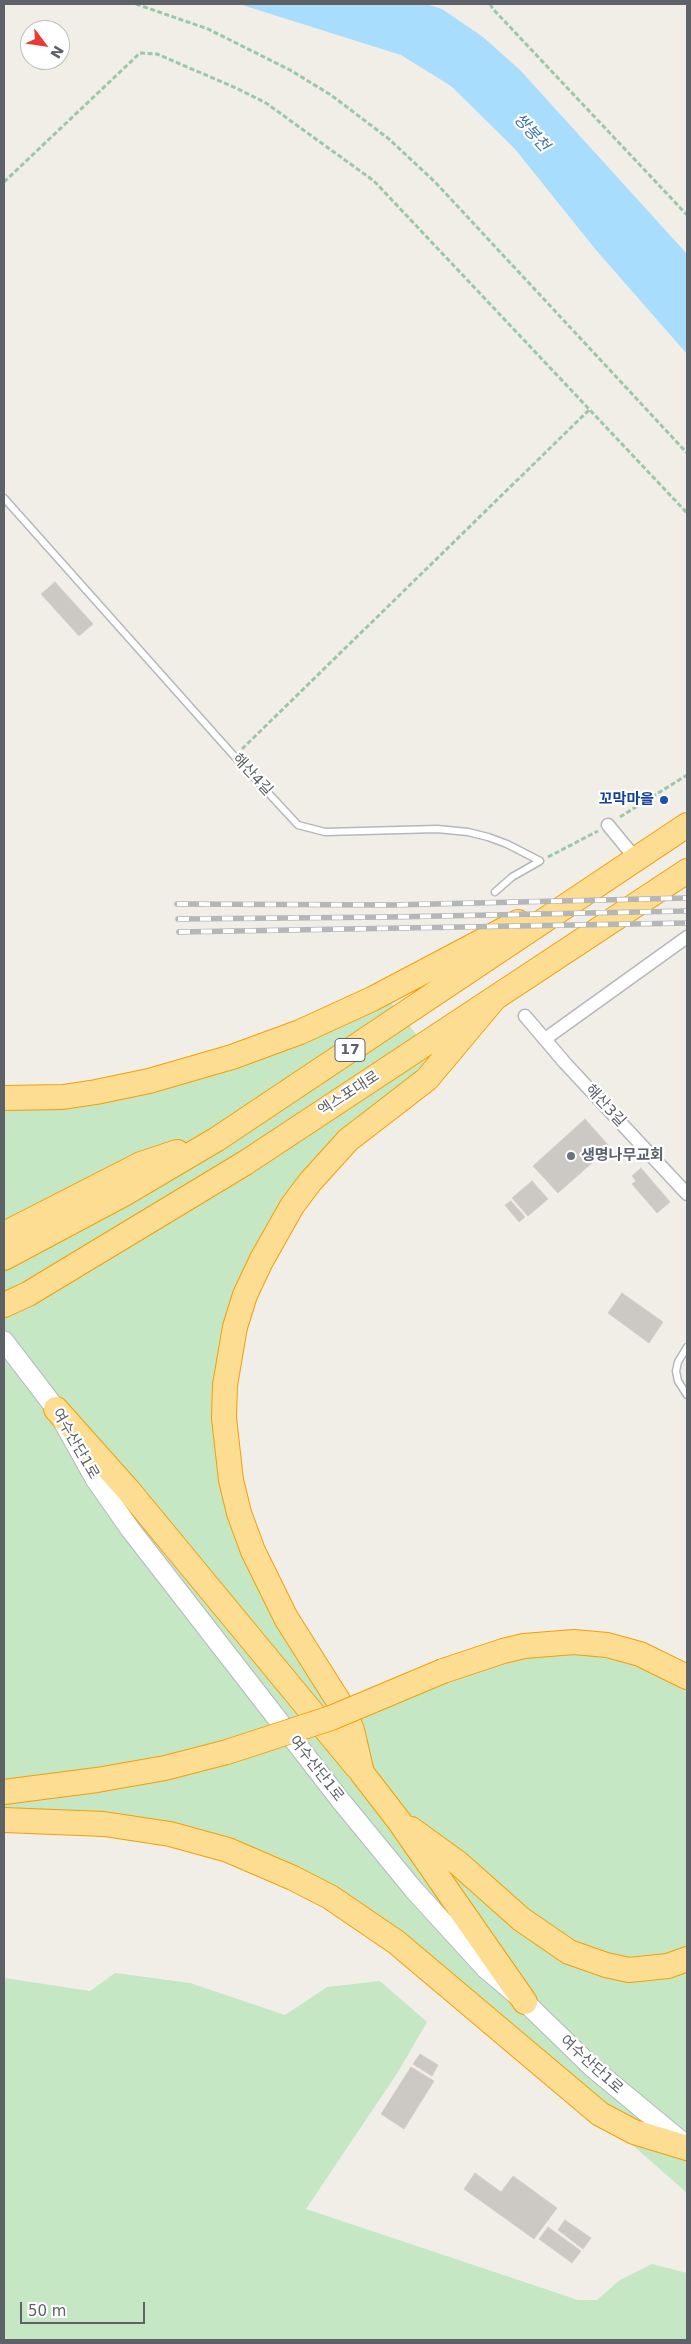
<!DOCTYPE html>
<meta charset="utf-8">
<style>
body{margin:0}
#map{position:relative;width:691px;height:2344px;overflow:hidden;background:#f0eee7;font-family:"DejaVu Sans",sans-serif}
canvas{display:block}
.frame{position:absolute;inset:0;border:5px solid #5e6267;pointer-events:none}
.north{position:absolute;left:20px;top:20px;width:50px;height:50px;box-sizing:border-box;background:#fff;border:1px solid #bfc0c2;border-radius:50%;rotate:121deg;font-size:14px;font-weight:700;line-height:20px;text-align:center;color:#5e6267}
.north::after{content:'';display:block;margin:auto;width:18px;height:22px;background:#e93b34;clip-path:polygon(50% 0,100% 100%,50% 72%,0 100%)}
.scale{position:absolute;left:20px;top:2302px;width:125px;height:22px;box-sizing:border-box;border:2px solid #5e6267;border-top:0;padding-left:6px;font-size:15px;line-height:18px;white-space:nowrap;color:#5e6267;-webkit-text-stroke:4px #fff;paint-order:stroke}
</style>
<div id="map">
<canvas width="691" height="2344"></canvas>
<div class="frame"></div>
<div class="north">N</div>
<div class="scale">50 m</div>
</div>
<script>
const c = document.querySelector('canvas').getContext('2d');
c.lineJoin = 'round';
function paint(path, color) { c.fillStyle = color; c.fill(path, 'evenodd'); }
const shape = rows => new Path2D(rows.map(r => 'M' + r).join(''));
function strokePath(path, color, width, dash) { c.strokeStyle = color; c.lineWidth = width; c.lineCap = dash ? 'butt' : 'round'; c.setLineDash(dash || []); c.stroke(path); }
function drawText(font, color, halo, rows, align = 'center') {
  c.font = font + ' "DejaVu Sans","Noto Sans KR",sans-serif'; c.lineWidth = 4.5; c.setLineDash([]); c.textBaseline = 'middle'; c.strokeStyle = halo; c.fillStyle = color; for (const [text, x, y, turn = 0] of rows) {
    c.save(); c.translate(x, y); c.rotate((+turn || 0) * Math.PI / 180); c.textAlign = isNaN(turn) ? turn : align; if (halo) c.strokeText(text, 0, 0); c.fillText(text, 0, 0); c.restore();
  }
}
const green = shape([
 [384,993,440,1065,333,1156,235,1327,231,1480,344,1710,551,1643,687,1677,687,2193,568,2088,396,1942,228,1850,4,1820,4,1098,96,1092],
 [115,1973,190,1983,285,2015,327,1987,380,1981,427,2022,398,2072,306,2209,578,2300,597,2300,620,2280,652,2264,687,2273,687,2340,4,2340,4,1978,90,1991]
]);
const water = shape([
 [239,4,426,4,442,9,483,37,520,70,687,254,687,354,596,250,515,149,451,86,401,55]
]);
const building = shape([
 [55,582,93,624,79,636,41,594,55,582],
 [585,1119,610,1147,558,1193,533,1166,585,1119],
 [641,1168,670,1202,657,1213,632,1184,636,1181,632,1176,641,1168],
 [532,1181,548,1199,528,1216,512,1198,532,1181],
 [511,1201,525,1217,519,1222,505,1205,511,1201],
 [622,1293,663,1322,649,1343,608,1313,622,1293],
 [420,2054,438,2065,432,2076,413,2064,420,2054],
 [411,2067,434,2081,404,2129,381,2114,411,2067],
 [475,2173,501,2192,513,2176,557,2208,534,2239,464,2189,475,2173],
 [565,2220,591,2238,583,2249,558,2230,565,2220],
 [548,2227,581,2251,572,2263,539,2239,548,2227]
]);
const path = shape([
 [136,4,208,29,290,70,331,95,389,139,435,182,687,453],
 [490,4,493,9,687,215],
 [4,182,140,53,157,54,236,88,266,103,374,181,687,513],
 [242,749,590,409],
 [620,817,687,775],
 [548,857,598,831]
]);
const lane = shape([
 [4,498,235,757,298,825,325,832,437,829,468,832,488,837,507,844,540,861,512,877,495,892],
 [687,1395,678,1381,676,1371,678,1362,687,1347]
]);
const street = shape([
 [608,825,636,859],
 [525,1016,565,1063,687,1194],
 [545,1039,687,937]
]);
const secondary = shape([
 [4,1341,56,1409,95,1479,130,1529,341,1801,414,1890,486,1969,525,2002,593,2068,686,2145]
]);
const highway = shape([
 [494,999,427,1079,348,1140,310,1182,292,1206,261,1261,245,1295,235,1327,225,1385,224,1418,231,1480,239,1513,253,1551,286,1618,344,1710,352,1730,362,1773,399,1821,525,2002],
 [4,1098,63,1097,96,1092,149,1081,232,1057,300,1032,372,999,518,922],
 [4,1234,141,1164,177,1152],
 [4,1258,124,1194,217,1139,687,825],
 [4,1305,28,1294,245,1163,687,871],
 [56,1409,129,1491,357,1767],
 [443,1671,503,1651,524,1646,574,1642,607,1645,640,1654,687,1677],
 [4,1792,97,1780,165,1768,227,1752],
 [4,1820,104,1824,170,1834,228,1850,293,1878,330,1897,396,1942,600,2114,634,2132,687,2148],
 [411,1829,458,1863,521,1919,569,1952,606,1965,629,1970,668,1966,687,1959]
]);
const rail = shape([
 [177,904,392,905,687,898],
 [178,919,391,917,687,911],
 [179,932,687,923]
]);
const highwayBridge = shape([
 [227,1752,331,1718,443,1671]
]);
const markers = [
 [664,800,5,"#1a4fb4"],
 [571,1156,5,"#6b7280"]
];
const shields = [
 [350,1050,30]
];
const shieldNames = [
 ["17",350,1050]
];
const streetNames = [
 ["해산4길",252,775,47],
 ["엑스포대로",349,1094,-33],
 ["해산3길",605,1106,47],
 ["여수산단1로",75,1444,60],
 ["여수산단1로",316,1769,52],
 ["여수산단1로",591,2065,42]
];
const transitNames = [
 ["꼬막마을",654,800]
];
const worshipNames = [
 ["생명나무교회",581,1156]
];
const waterNames = [
 ["쌍봉천",531,133,48]
];
paint(green, '#c5e7c4');
paint(water, '#a8ddfe');
paint(building, '#ccc8c4');
strokePath(building, '#d5cfc5', 1);
strokePath(lane, '#b4b7bb', 9);
strokePath(street, '#b4b7bb', 15);
strokePath(secondary, '#b5b9be', 21);
strokePath(highway, '#f59f02', 26);
strokePath(path, '#9dc8a8', 3, [5, 2.5]);
strokePath(lane, '#fff', 6);
strokePath(street, '#fff', 12);
strokePath(secondary, '#fff', 19);
strokePath(highway, '#fcdd92', 24);
strokePath(rail, '#b5b6b7', 5.5);
strokePath(rail, '#fff', 4, [11]);
strokePath(highwayBridge, '#f59f02', 26, []);
strokePath(highwayBridge, '#fcdd92', 24);
for (const [x, y, r, color] of markers) { const dot = new Path2D(); dot.arc(x, y, r, 0, 2 * Math.PI); c.fillStyle = color; c.fill(dot); strokePath(dot, '#fff', 2); }
for (const [x, y, w] of shields) { const box = new Path2D(); box.roundRect(x - w / 2, y - 11.5, w, 23, 4); c.fillStyle = '#fff'; c.fill(box); strokePath(box, '#5e6267', 1); }
drawText('bold 14px', '#5e6267', null, shieldNames);
drawText('15px', '#5e6267', '#fff', streetNames);
drawText('bold 15px', '#164399', '#fff', transitNames, 'right');
drawText('bold 15px', '#5b616d', '#fff', worshipNames, 'left');
drawText('italic 16px', '#4178a9', '#fff', waterNames);
</script>
